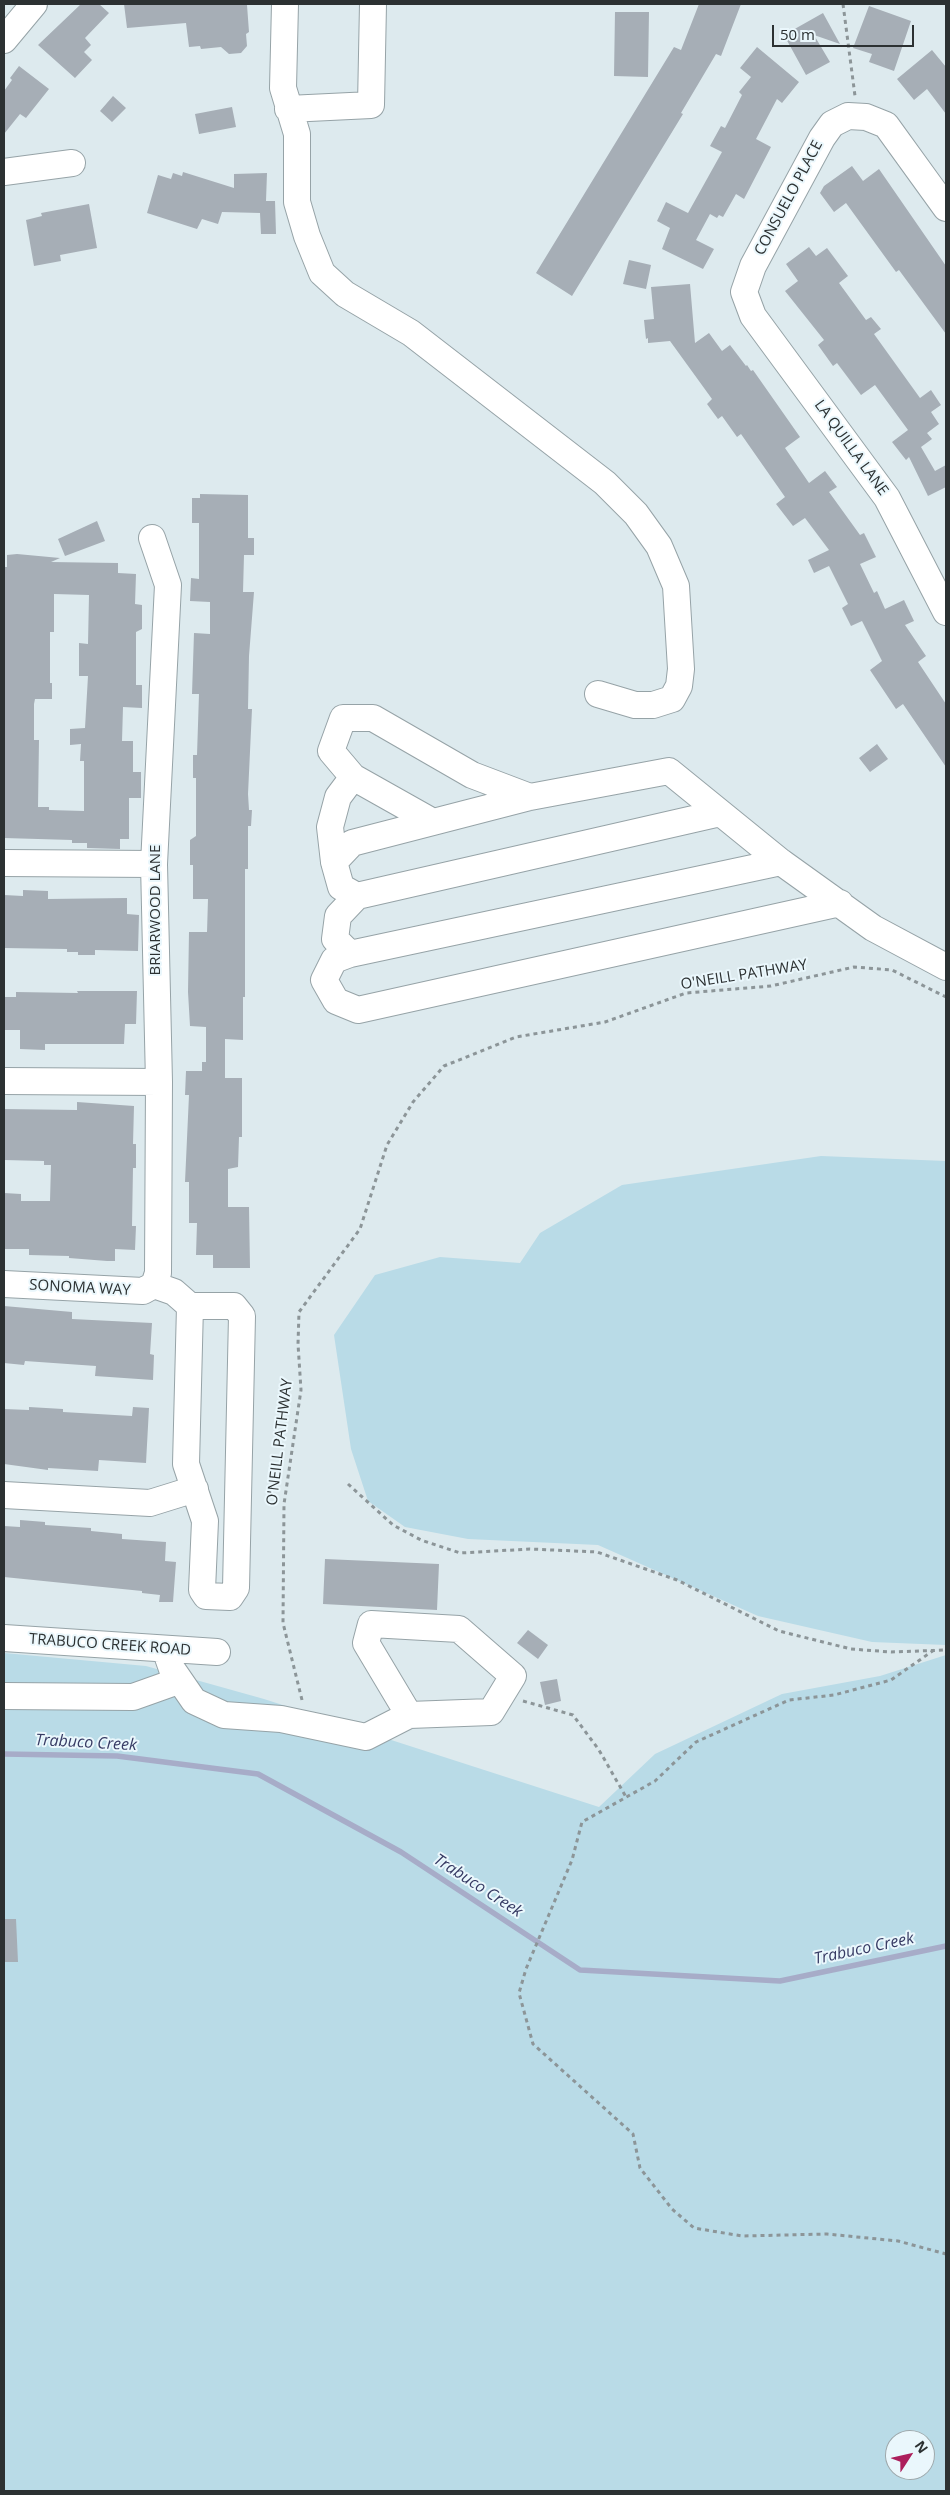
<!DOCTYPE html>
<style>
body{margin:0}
#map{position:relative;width:950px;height:2495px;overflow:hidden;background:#ddeaee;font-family:"Open Sans",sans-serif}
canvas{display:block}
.frame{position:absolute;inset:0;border:5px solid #2c3132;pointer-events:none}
.north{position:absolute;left:885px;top:2430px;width:50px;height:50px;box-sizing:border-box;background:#eaf7fc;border:1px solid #9ea8ab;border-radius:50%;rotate:55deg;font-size:14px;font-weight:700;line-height:20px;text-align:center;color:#2c3132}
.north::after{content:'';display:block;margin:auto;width:18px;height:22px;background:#ac1f5c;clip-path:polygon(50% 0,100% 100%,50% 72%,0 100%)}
.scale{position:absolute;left:772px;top:25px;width:142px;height:22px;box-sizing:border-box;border:2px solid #2c3132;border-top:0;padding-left:6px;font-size:15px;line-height:18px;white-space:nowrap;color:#2c3132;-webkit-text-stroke:4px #eaf7fc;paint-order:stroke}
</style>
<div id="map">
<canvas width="950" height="2495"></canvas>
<div class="frame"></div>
<div class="north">N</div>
<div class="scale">50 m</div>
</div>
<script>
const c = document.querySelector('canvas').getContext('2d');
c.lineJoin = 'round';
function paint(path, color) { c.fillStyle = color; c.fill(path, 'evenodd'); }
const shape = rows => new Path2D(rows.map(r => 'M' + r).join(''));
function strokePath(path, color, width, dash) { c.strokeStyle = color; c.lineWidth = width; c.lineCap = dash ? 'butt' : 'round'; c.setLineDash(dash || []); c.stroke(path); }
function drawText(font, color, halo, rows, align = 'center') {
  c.font = font + ' "Open Sans",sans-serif'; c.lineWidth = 4; c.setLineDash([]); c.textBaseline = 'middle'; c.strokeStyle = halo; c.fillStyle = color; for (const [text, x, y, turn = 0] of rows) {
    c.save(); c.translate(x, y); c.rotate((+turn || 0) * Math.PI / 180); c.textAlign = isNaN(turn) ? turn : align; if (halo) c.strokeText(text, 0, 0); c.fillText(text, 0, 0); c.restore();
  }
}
const green = shape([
 [821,1156,946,1161,946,1645,872,1642,758,1616,598,1545,468,1539,405,1527,368,1501,351,1449,334,1335,375,1275,440,1257,520,1263,540,1233,622,1185],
 [4,1653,146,1666,264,1699,599,1807,655,1754,782,1694,880,1676,946,1655,946,2491,4,2491],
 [895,2440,925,2440,925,2470,895,2470]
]);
const stream = shape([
 [4,1754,117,1756,258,1774,401,1852,580,1970,780,1981,946,1946]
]);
const building = shape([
 [81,4,99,4,109,13,85,38,91,45,84,52,92,60,75,78,38,45],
 [124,4,247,5,249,32,246,34,247,46,241,53,229,54,221,47,201,49,200,46,189,47,186,23,127,28],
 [699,4,741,4,721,56,716,54,681,113,683,114,572,296,536,273,674,47,681,50],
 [869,6,911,21,894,71,869,62,872,54,853,48],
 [615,12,649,12,648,77,614,76],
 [823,13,840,44,814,35,830,62,806,75,784,35],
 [757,47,799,82,782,103,777,99,756,139,771,147,744,199,736,194,723,217,719,215,717,218,710,214,696,240,714,249,703,269,662,249,670,228,657,221,666,202,688,213,722,152,710,146,721,126,725,128,742,95,739,92,751,77,740,68],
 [932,50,946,67,946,114,927,89,914,100,897,79],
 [19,66,49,89,26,118,20,114,4,134,4,91,12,80,10,78],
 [113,96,126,108,112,122,100,111],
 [232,107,236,127,199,134,195,114],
 [852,166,863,181,879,169,946,266,946,334,899,270,896,272,846,203,834,212,820,193,824,186],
 [183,172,234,188,234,174,267,173,266,201,275,201,276,234,261,234,260,213,222,212,218,224,202,219,197,229,147,213,158,175,171,179,173,173,182,176],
 [89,204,97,248,60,255,61,261,34,266,26,220,42,216,41,213],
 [809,247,816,256,827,248,848,276,839,283,866,320,871,317,881,329,874,334,920,398,931,390,941,405,931,412,939,424,927,433,932,439,921,447,935,471,946,465,946,487,928,496,909,457,906,460,892,442,908,430,875,385,861,395,837,363,833,366,818,345,824,340,785,291,798,281,786,264],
 [629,260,651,265,646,289,623,284],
 [690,284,695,343,709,333,722,351,730,345,746,366,747,365,751,371,753,370,800,437,785,448,809,483,825,471,837,487,829,492,860,535,864,533,876,557,860,564,874,593,877,591,885,609,904,600,914,621,905,625,926,656,918,662,946,704,946,767,903,704,896,709,870,670,882,661,862,621,851,626,842,608,848,604,829,566,814,573,808,560,829,550,805,518,793,526,776,504,785,497,741,434,737,437,722,416,718,419,707,404,712,399,670,341,648,343,648,338,646,339,644,320,654,319,651,287],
 [200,494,248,495,248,538,254,538,254,555,244,555,243,592,254,592,249,656,248,709,252,709,248,794,249,810,252,810,251,826,248,826,248,869,245,869,245,997,243,997,243,1040,225,1039,225,1078,242,1078,242,1137,239,1137,238,1167,228,1169,228,1207,249,1207,250,1268,213,1268,213,1255,196,1255,197,1223,189,1223,189,1182,185,1182,189,1095,185,1095,186,1071,202,1071,202,1062,206,1062,206,1027,190,1026,188,992,189,932,207,932,208,899,193,899,193,865,190,865,190,840,196,836,196,778,193,778,193,755,197,755,199,694,192,694,194,633,210,634,210,602,190,601,191,578,199,579,199,523,192,523,192,498,200,498],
 [97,521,105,541,65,556,58,539],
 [17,554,60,558,51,562,118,563,118,573,136,574,135,604,142,605,142,629,136,632,136,685,142,685,142,708,123,707,122,741,133,741,133,772,141,772,141,798,129,798,129,839,120,839,120,849,87,848,87,843,72,843,72,840,4,838,4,567,7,567,7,555],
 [54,594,89,595,88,644,79,643,79,676,88,676,85,728,70,729,70,745,81,744,80,761,84,761,84,811,49,810,49,807,38,807,39,740,34,740,34,704,35,699,52,699,52,683,50,683,50,632,54,632],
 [877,744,888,759,870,772,859,758],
 [23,890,48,891,48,899,127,898,127,914,139,915,138,951,95,950,95,955,78,955,78,952,67,952,67,949,4,948,4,895,23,896],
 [77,991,137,991,136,1024,125,1024,124,1044,45,1044,45,1050,20,1049,20,1030,4,1030,4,997,16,997,16,992,78,993],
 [77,1102,134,1106,133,1144,136,1144,136,1168,133,1168,132,1226,136,1226,135,1250,115,1249,115,1261,107,1261,69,1258,69,1256,29,1255,29,1249,4,1249,4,1193,21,1194,21,1201,50,1201,51,1165,44,1165,44,1161,4,1160,4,1109,77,1110],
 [4,1306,72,1312,72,1319,152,1323,150,1354,154,1355,153,1380,95,1376,96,1366,25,1361,24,1365,4,1363],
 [29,1407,63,1409,63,1412,132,1416,133,1407,149,1408,146,1463,99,1460,98,1471,48,1468,48,1470,4,1464,4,1409,29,1410],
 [20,1520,45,1522,45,1525,91,1528,91,1531,122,1534,122,1539,166,1542,165,1561,176,1562,173,1602,159,1602,160,1595,142,1593,142,1591,4,1577,4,1526,20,1527],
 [325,1559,439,1564,437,1610,323,1604],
 [528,1630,548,1645,538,1659,517,1643],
 [557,1679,561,1701,545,1705,540,1682],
 [4,1919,16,1919,18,1962,4,1962]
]);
const path = shape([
 [843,4,855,96],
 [348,1484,393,1525,421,1540,460,1553,530,1549,597,1552,677,1580,779,1631,851,1649,891,1652,946,1650],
 [934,1650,891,1680,834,1695,789,1700,696,1742,655,1781,582,1822,572,1860,526,1969,519,1993,533,2044,633,2134,640,2168,672,2209,694,2228,742,2236,827,2234,898,2241,946,2254],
 [302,1700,283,1623,284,1504,301,1390,298,1344,299,1312,360,1229,387,1145,413,1102,444,1066,516,1037,605,1022,686,993,771,986,854,967,892,970,946,997],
 [523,1701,573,1715,599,1750,626,1797]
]);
const minor = shape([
 [285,4,283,88,297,134,297,202,307,236,322,273,345,294,411,333,605,483,636,514,659,546,676,586,681,669,679,686,672,699,653,705,635,705,598,694],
 [4,40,34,4],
 [288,109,371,105,373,4],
 [4,172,72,163],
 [946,208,886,125,866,117,848,116,832,124,822,138,753,266,744,292,753,316,887,498,946,612],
 [152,538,168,585,154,864,159,1082,158,1273,154,1285],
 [433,822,353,777,331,751,343,718,373,718,472,775,530,797],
 [334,862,330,827,338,797,353,777],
 [781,862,350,954,334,960,324,980,336,1001,358,1010,840,903],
 [4,863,154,864],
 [357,896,341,887,334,862,352,843,530,797,669,771,781,862,873,928,946,967],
 [350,954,335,939,338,916,357,896,720,813],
 [4,1081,159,1082],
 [4,1284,143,1291,154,1285],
 [154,1285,174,1292,190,1306,234,1306,242,1316,236,1588,230,1597,206,1596,202,1590,205,1521,186,1464,190,1306],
 [4,1495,150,1503,195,1489],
 [4,1638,217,1652],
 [165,1649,172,1669,194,1701,224,1715,281,1719,366,1737,409,1715,491,1712,513,1676,459,1629,371,1624,366,1643,409,1715],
 [4,1696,133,1697,178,1681]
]);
const streetNames = [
 ["CONSUELO PLACE",789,198,-62],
 ["LA QUILLA LANE",851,448,54],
 ["BRIARWOOD LANE",156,910,-90],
 ["O'NEILL PATHWAY",744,975,-9],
 ["SONOMA WAY",80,1288,3],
 ["O'NEILL PATHWAY",280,1442,-83],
 ["TRABUCO CREEK ROAD",110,1645,4]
];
const waterNames = [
 ["Trabuco Creek",86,1743,3],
 ["Trabuco Creek",478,1886,33],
 ["Trabuco Creek",864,1949,-12]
];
paint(green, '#b9dbe7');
strokePath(stream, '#a7acc8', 5.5);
paint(building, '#a6aeb6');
strokePath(minor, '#96a3a7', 28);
strokePath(path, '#8c9598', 3, [4, 4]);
strokePath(minor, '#fff', 26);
drawText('15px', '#2c3132', '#eaf7fc', streetNames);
drawText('italic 16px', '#373b64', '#eaf7fc', waterNames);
</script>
